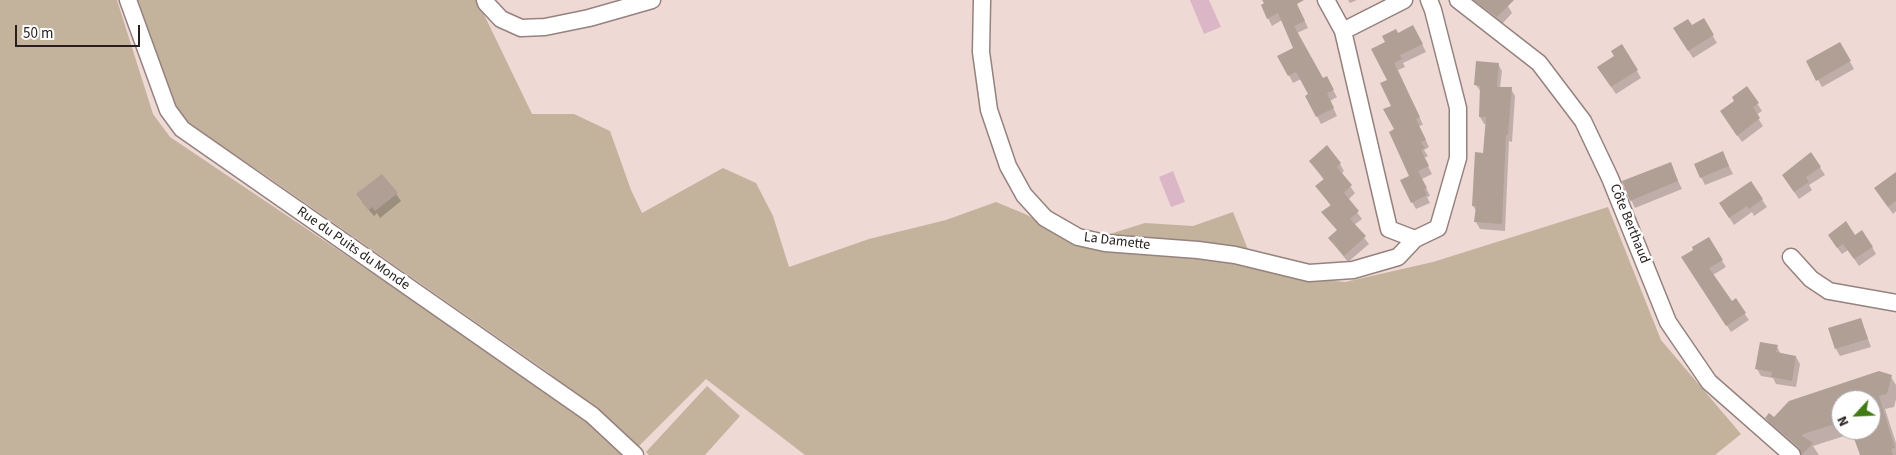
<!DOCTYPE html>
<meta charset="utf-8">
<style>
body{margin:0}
#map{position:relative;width:1896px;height:455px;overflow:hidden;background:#efd9d5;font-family:"Source Sans 3",sans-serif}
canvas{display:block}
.north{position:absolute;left:1831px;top:390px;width:50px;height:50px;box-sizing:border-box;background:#fff;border:1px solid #a9a6a5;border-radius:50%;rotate:245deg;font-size:14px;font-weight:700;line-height:20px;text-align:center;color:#27201e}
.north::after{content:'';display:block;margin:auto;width:18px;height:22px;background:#417b12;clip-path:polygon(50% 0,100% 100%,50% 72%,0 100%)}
.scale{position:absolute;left:15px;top:25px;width:125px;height:22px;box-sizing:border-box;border:2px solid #27201e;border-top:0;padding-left:6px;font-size:15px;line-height:18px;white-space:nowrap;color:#27201e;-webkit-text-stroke:4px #fff;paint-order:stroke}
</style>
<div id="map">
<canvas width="1896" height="455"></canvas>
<div class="north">N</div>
<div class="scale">50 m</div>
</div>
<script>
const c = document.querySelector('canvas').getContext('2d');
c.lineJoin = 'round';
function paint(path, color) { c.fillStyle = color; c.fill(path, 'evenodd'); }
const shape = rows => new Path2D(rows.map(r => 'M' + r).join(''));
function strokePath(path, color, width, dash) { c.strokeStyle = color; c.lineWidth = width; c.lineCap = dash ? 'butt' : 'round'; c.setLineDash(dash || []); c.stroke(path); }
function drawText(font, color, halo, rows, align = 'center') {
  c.font = font + ' "Source Sans 3",sans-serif'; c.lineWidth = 5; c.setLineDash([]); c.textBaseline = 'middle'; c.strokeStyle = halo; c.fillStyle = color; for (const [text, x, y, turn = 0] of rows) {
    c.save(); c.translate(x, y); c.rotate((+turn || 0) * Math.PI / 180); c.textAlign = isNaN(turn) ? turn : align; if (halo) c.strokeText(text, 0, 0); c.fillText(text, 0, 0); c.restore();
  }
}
const green = shape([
 [0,0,117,0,153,114,170,137,588,418,625,455,0,455],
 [134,0,477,0,532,114,574,114,610,131,631,190,642,213,723,168,756,183,773,216,789,267,869,239,946,220,996,202,1025,214,1081,243,1145,223,1193,226,1233,212,1253,262,1304,278,1345,282,1433,262,1608,207,1661,340,1741,434,1715,455,805,455,706,379,638,447,596,407,558,386,549,373,268,177,188,123,172,108],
 [707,386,740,416,705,455,649,455,646,452]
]);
const water = shape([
 [1190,0,1209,0,1221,27,1204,34],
 [1173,171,1185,202,1171,207,1159,177]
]);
const shadow = shape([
 [1264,0,1290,0,1301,13,1308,28,1297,33,1322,79,1330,85,1337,97,1330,101,1337,116,1321,124,1307,96,1310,95,1301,79,1293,83,1279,56,1294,48,1282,20,1272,26,1268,18],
 [1348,0,1357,0,1350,3],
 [1469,0,1511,0,1508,6,1512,13,1502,24],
 [1703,20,1717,43,1693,58,1679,36],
 [1397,34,1417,34,1426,52,1403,63,1405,67,1398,70,1423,125,1419,126,1429,147,1424,150,1428,156,1424,158,1432,174,1422,179,1430,196,1427,197,1430,203,1416,209,1412,202,1411,176,1396,130,1388,80,1386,42],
 [1840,44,1854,69,1822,87,1808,62],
 [1622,46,1641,78,1616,94,1598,68,1616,57],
 [1498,64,1502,71,1500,88,1511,89,1515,96,1512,142,1509,141,1505,231,1480,229,1476,222,1477,212,1473,206,1484,154,1486,124,1484,124,1480,117,1481,92,1476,85],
 [1747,88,1762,111,1756,115,1763,126,1742,142,1726,119,1736,101],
 [1326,147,1340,164,1344,171,1341,174,1355,193,1348,200,1362,219,1354,225,1369,244,1348,262,1329,238,1338,231,1323,213,1331,206,1317,187,1324,180,1311,162],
 [1722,152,1733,174,1705,185,1701,177],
 [1811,154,1825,175,1809,185,1812,190,1799,199,1788,183,1798,165,1796,164],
 [1670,164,1682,189,1635,208,1631,200],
 [1896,173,1896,211,1893,214,1880,196],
 [1751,183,1767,207,1754,216,1752,212,1734,225,1725,211],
 [396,194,401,201,380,218,377,213,374,216,362,202],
 [1855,237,1872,247,1876,254,1859,266,1848,250,1842,254,1833,242],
 [1708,239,1726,267,1713,275,1732,302,1744,313,1749,320,1731,332,1687,264,1695,250],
 [1861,320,1871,347,1840,356,1836,349],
 [1777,347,1781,354,1796,357,1800,364,1796,387,1776,384,1773,378,1761,376,1757,369],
 [1891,377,1896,385,1896,399,1894,407,1885,409,1896,443,1896,455,1861,455,1854,433,1813,446,1819,455,1801,455,1774,431,1766,418,1775,419],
 [1841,400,1871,400,1871,430,1841,430]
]);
const building = shape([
 [1262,0,1304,0,1297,4,1305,21,1294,26,1323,78,1327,76,1334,90,1327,93,1334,108,1316,117,1305,96,1308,94,1296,72,1288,76,1277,56,1293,48,1278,13,1267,19,1261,5,1264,3],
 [1474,0,1514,0,1497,17],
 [1704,18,1714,35,1688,51,1673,28,1688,19,1692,25],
 [1413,25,1423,44,1400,55,1402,59,1394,63,1420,117,1416,119,1426,140,1421,142,1425,148,1421,150,1429,166,1418,171,1427,188,1424,189,1427,195,1411,203,1400,180,1409,176,1389,132,1394,129,1383,109,1391,106,1380,83,1387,80,1371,49,1385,42,1382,36,1396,29,1398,33],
 [1840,42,1851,61,1816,81,1806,61],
 [1622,44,1638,70,1611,87,1597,67,1614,56,1611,51],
 [1476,61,1499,63,1497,87,1512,87,1508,135,1506,135,1502,224,1474,222,1476,206,1472,206,1475,152,1483,153,1486,117,1479,117,1480,86,1474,85],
 [1747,86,1759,103,1753,107,1760,118,1737,136,1720,111,1734,101,1732,97],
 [1327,145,1341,163,1337,167,1352,185,1344,193,1359,211,1350,219,1366,236,1344,256,1328,238,1337,230,1321,212,1331,205,1315,186,1324,179,1309,161],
 [1723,151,1729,166,1700,178,1694,164],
 [1811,152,1821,167,1806,177,1809,182,1794,192,1782,175],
 [1671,162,1678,181,1630,201,1622,181],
 [1896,172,1896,201,1888,207,1874,188],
 [382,174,398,193,375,211,372,207,369,210,356,194],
 [1751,181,1763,199,1749,209,1747,206,1729,218,1719,203],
 [1846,221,1855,235,1862,230,1873,247,1854,259,1843,244,1837,248,1828,235],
 [1709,237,1723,260,1709,268,1732,301,1736,298,1746,313,1726,326,1681,257,1693,250,1692,247],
 [1861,318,1868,339,1835,349,1828,328],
 [1760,342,1778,345,1776,352,1796,356,1792,381,1771,377,1772,372,1755,369],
 [1879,371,1892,375,1887,394,1879,396,1895,448,1891,449,1893,455,1860,455,1851,430,1871,430,1871,400,1841,400,1841,422,1801,435,1813,443,1802,455,1799,447,1765,418,1769,413,1774,417,1789,401]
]);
const minor = shape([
 [128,0,168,110,182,129,592,415,635,455],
 [485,0,486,3,501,19,521,28,545,27,589,18,652,0],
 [982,0,981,52,989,110,1008,166,1024,195,1045,218,1078,237,1105,243,1198,250,1235,255,1309,273,1353,270,1398,257,1415,239],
 [1326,0,1343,31],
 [1404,0,1343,31,1389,229,1415,239,1438,228,1458,158,1458,108,1433,10,1429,0],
 [1458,0,1539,63,1583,121,1610,178,1668,322,1709,382,1792,455],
 [1791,257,1811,279,1829,291,1896,303]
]);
const streetNames = [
 ["Côte Berthaud",1629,224,68],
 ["La Damette",1117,242,7],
 ["Rue du Puits du Monde",353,249,35]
];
paint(green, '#c3b29c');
paint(water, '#dbb6c7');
paint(shadow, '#0003');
paint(building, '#b09f95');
strokePath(minor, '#95827e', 19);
strokePath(minor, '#fff', 16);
drawText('14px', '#27201e', '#fff', streetNames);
</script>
